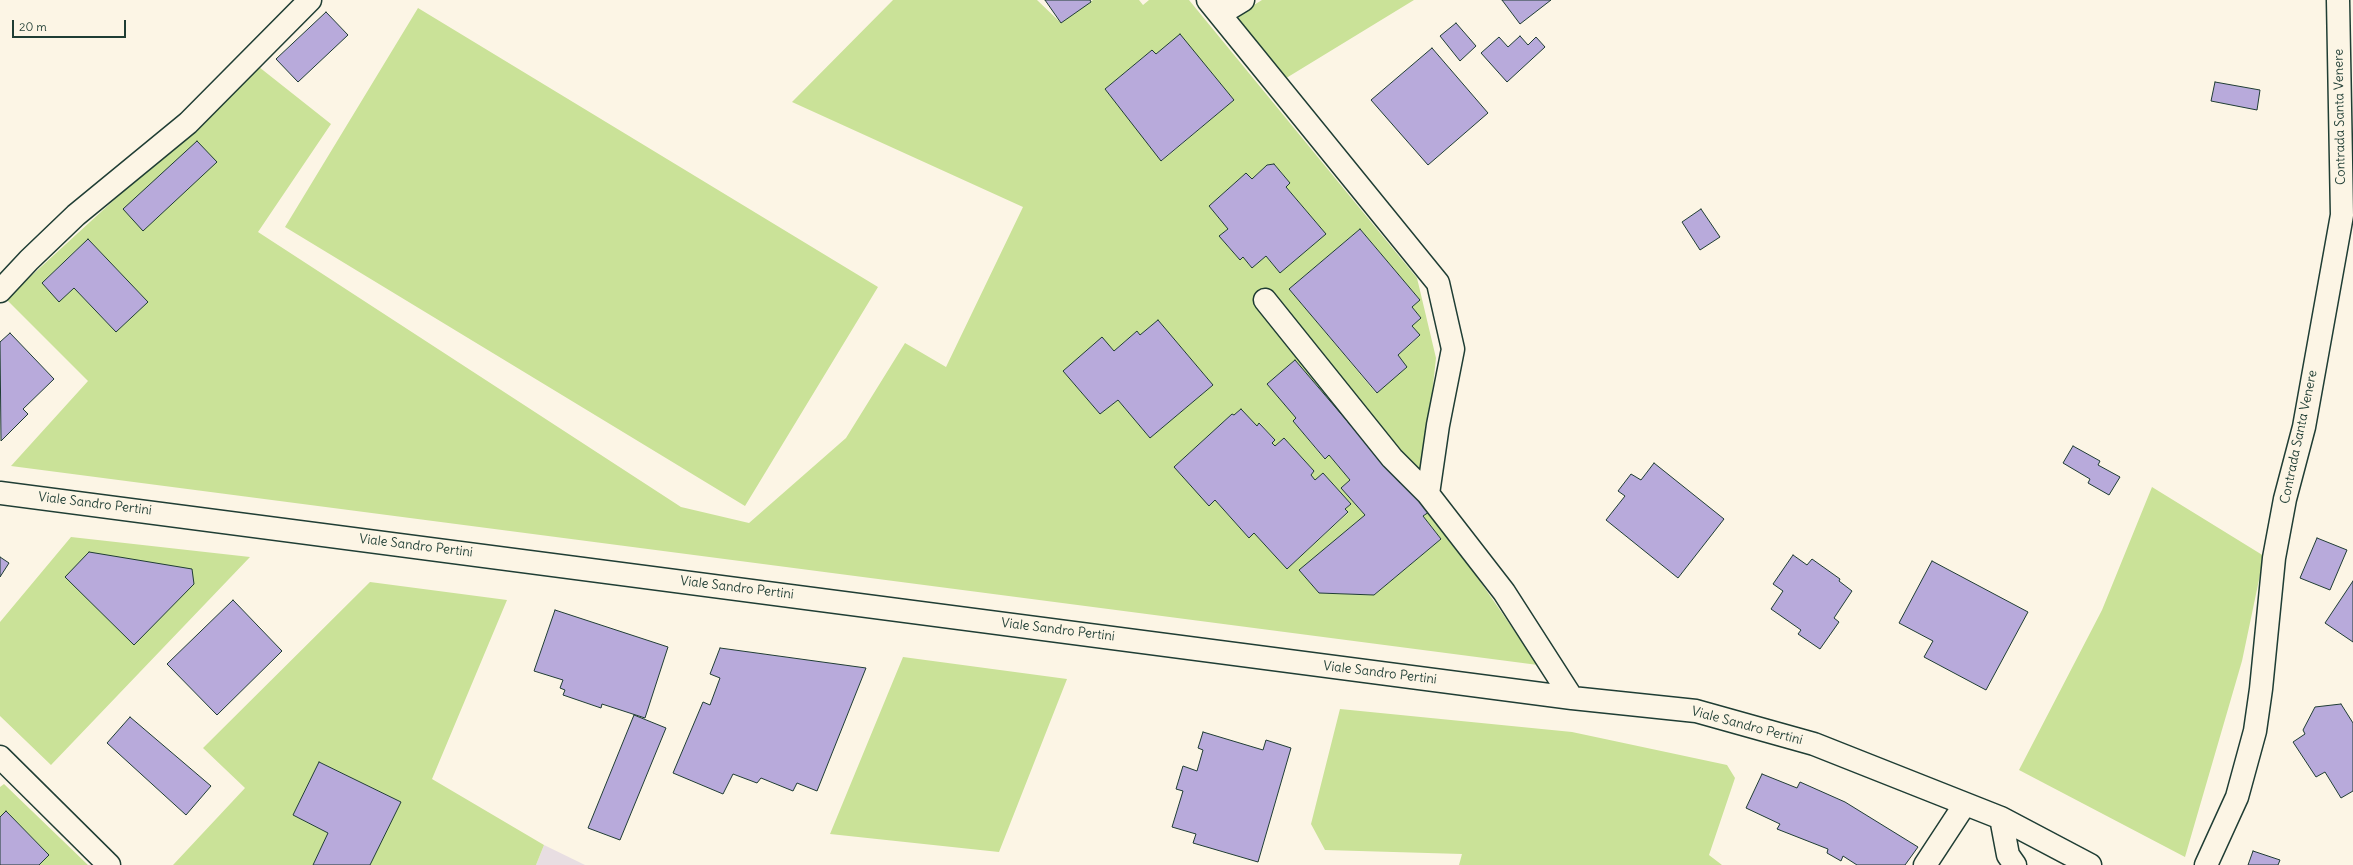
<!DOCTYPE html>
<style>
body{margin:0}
#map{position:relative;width:2353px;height:865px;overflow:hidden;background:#fcf5e5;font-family:Delius,sans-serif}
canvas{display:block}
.scale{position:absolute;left:12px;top:20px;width:114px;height:18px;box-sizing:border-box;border:2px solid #1f3d34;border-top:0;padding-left:5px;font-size:12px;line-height:14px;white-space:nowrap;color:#1f3d34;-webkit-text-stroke:3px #fcf5e5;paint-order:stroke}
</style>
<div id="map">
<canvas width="2353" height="865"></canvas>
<div class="scale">20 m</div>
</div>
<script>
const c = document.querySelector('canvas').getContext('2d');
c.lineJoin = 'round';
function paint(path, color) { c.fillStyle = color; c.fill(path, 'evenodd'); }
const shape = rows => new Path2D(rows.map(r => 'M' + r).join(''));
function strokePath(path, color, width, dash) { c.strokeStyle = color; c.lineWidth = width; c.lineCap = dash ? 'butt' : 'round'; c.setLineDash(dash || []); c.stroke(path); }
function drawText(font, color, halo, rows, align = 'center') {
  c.font = font + ' Delius,sans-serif'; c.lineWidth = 3; c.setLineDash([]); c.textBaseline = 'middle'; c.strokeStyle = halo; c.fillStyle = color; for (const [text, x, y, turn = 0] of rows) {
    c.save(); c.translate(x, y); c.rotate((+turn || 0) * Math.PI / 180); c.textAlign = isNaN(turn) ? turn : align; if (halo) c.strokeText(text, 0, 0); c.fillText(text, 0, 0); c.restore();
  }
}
const built = shape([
 [544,845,585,865,536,865]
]);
const green = shape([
 [893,0,1037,0,1061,23,1093,0,1139,0,1143,5,1149,0,1189,0,1417,278,1436,358,1421,496,1538,665,11,466,88,381,6,299,259,67,331,124,258,232,681,507,749,523,846,438,905,343,946,367,1023,207,792,102],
 [1180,35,1234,100,1162,161,1105,89,1152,50,1156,54],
 [1274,164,1290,183,1286,187,1326,234,1280,273,1266,256,1252,268,1243,257,1240,260,1219,236,1228,229,1209,206,1246,173,1252,179,1267,165],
 [1360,229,1420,300,1412,307,1421,318,1412,326,1420,336,1398,355,1407,367,1376,393,1289,289],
 [88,239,148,302,116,332,74,288,59,301,42,283],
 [1158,320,1213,385,1150,438,1118,400,1100,414,1063,371,1102,338,1114,351,1137,331,1140,335],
 [1295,360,1400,483,1403,481,1429,512,1423,516,1441,539,1374,595,1319,593,1300,570,1365,515,1341,488,1350,480,1329,455,1324,459,1293,421,1296,418,1267,384],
 [1241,409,1257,426,1260,423,1275,440,1272,443,1275,446,1284,438,1314,471,1311,475,1315,480,1323,473,1351,504,1345,509,1348,513,1287,569,1254,533,1249,538,1215,500,1209,505,1174,467,1232,414,1234,415],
 [1262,0,1414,0,1283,80,1233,18],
 [418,8,878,287,745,506,285,227],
 [2152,487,2264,556,2242,661,2185,857,2019,770,2102,610],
 [71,537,250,557,51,765,0,716,0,622],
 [370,582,507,600,432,779,544,845,536,865,370,865,401,802,319,762,293,815,328,833,313,865,173,865,245,788,203,748],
 [903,657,1067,679,999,852,830,834],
 [1340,709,1572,732,1727,765,1735,778,1709,855,1722,865,1459,865,1462,854,1325,850,1311,824],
 [4,784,88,865,39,865,49,855,6,811,0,817,0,787]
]);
const building = shape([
 [1045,0,1090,0,1091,2,1061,23,1045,0],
 [1502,0,1551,0,1520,24,1502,0],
 [326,12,348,35,298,82,276,59,326,12],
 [1456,23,1476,46,1460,61,1440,36,1456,23],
 [1180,34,1234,100,1161,161,1105,89,1152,50,1156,54,1180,34],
 [1520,36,1528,45,1536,37,1545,47,1507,82,1481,53,1499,37,1508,47,1520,36],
 [1432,48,1488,113,1428,165,1371,100,1432,48],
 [2215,82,2260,90,2257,110,2211,101,2215,82],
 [197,141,217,162,143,231,123,209,197,141],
 [1274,164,1290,183,1286,187,1326,234,1280,273,1266,256,1252,268,1243,257,1240,260,1219,236,1228,229,1209,206,1246,173,1252,179,1267,165,1274,164],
 [1701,209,1720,237,1700,250,1682,222,1701,209],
 [1360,229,1420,300,1412,307,1421,318,1412,326,1420,335,1398,355,1407,367,1377,393,1289,289,1360,229],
 [88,239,148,302,116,332,74,288,59,302,42,283,88,239],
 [1158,320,1213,385,1150,438,1118,400,1100,414,1063,371,1102,337,1114,351,1137,331,1140,335,1158,320],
 [10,333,54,379,23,409,28,414,1,441,0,342,10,333],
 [1295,360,1400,483,1402,481,1429,512,1423,516,1441,539,1374,595,1319,593,1299,570,1365,515,1341,488,1350,480,1329,455,1325,459,1293,421,1296,418,1267,384,1295,360],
 [1241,409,1257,426,1259,423,1275,440,1272,443,1275,446,1284,438,1314,471,1311,475,1315,480,1323,473,1351,504,1345,509,1348,512,1287,569,1254,533,1249,538,1215,500,1209,506,1174,467,1232,414,1234,415,1241,409],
 [2073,446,2100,461,2098,465,2120,477,2109,495,2088,483,2090,479,2063,463,2073,446],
 [1654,463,1724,519,1678,578,1606,520,1625,496,1618,491,1631,474,1641,480,1654,463],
 [2317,538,2347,550,2330,590,2300,578,2317,538],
 [89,552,192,569,194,584,134,645,65,577,89,552],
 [1793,555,1807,565,1812,559,1840,579,1839,581,1852,591,1834,618,1839,622,1820,649,1798,634,1801,630,1771,609,1783,591,1773,584,1793,555],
 [0,557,9,563,0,577,0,557],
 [1932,561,2028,612,1986,690,1924,657,1933,641,1899,623,1932,561],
 [2353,581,2353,642,2325,623,2353,581],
 [233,600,282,651,217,715,167,664,233,600],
 [555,610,668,647,645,718,602,704,601,708,563,695,565,690,560,688,563,680,534,671,555,610],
 [720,648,866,668,817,791,797,783,793,791,761,778,757,783,733,774,723,794,673,773,703,702,710,705,720,678,710,674,720,648],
 [2341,704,2353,723,2353,791,2341,798,2325,772,2316,777,2293,742,2305,734,2303,730,2315,707,2341,704],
 [634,715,666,728,620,840,588,828,634,715],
 [130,717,211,786,186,815,107,743,130,717],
 [1203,732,1263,750,1266,740,1291,748,1258,862,1193,843,1196,834,1172,827,1183,791,1176,789,1183,766,1197,771,1203,750,1198,748,1203,732],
 [319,762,401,802,370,865,313,865,328,833,293,815,319,762],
 [1762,774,1797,788,1800,782,1845,802,1918,847,1905,865,1857,865,1843,856,1841,861,1827,853,1828,849,1777,829,1780,824,1746,808,1762,774],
 [6,811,49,855,39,865,0,865,0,817,6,811],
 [2253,851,2280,860,2278,865,2248,865,2253,851]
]);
const minor = shape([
 [1208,0,1438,283,1453,349,1438,425,1428,494,1504,592,1572,698],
 [1220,14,1243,0],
 [0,291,29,260,76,215,188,123,310,0],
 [1265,300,1392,458,1428,494],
 [0,493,1572,698,1696,711,1814,744,2001,818,2090,865],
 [0,757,109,865],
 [2001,818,2008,855,2015,865],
 [1925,865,1965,804],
 [2206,865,2237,797,2255,731,2261,689,2274,558,2285,499,2304,427,2342,215,2338,0]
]);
const streetNames = [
 ["Contrada Santa Venere",2340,117,-91],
 ["Contrada Santa Venere",2299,437,-78],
 ["Viale Sandro Pertini",95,504,7],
 ["Viale Sandro Pertini",416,546,7],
 ["Viale Sandro Pertini",737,588,7],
 ["Viale Sandro Pertini",1058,630,7],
 ["Viale Sandro Pertini",1380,673,7],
 ["Viale Sandro Pertini",1747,726,15]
];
paint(built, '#e8dee2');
paint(green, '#cae298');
paint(building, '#b8aadb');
strokePath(building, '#1f3d34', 1);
strokePath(minor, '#1f3d34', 25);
strokePath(minor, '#fcf5e5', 22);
drawText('13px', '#1f3d34', '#fcf5e5', streetNames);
</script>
